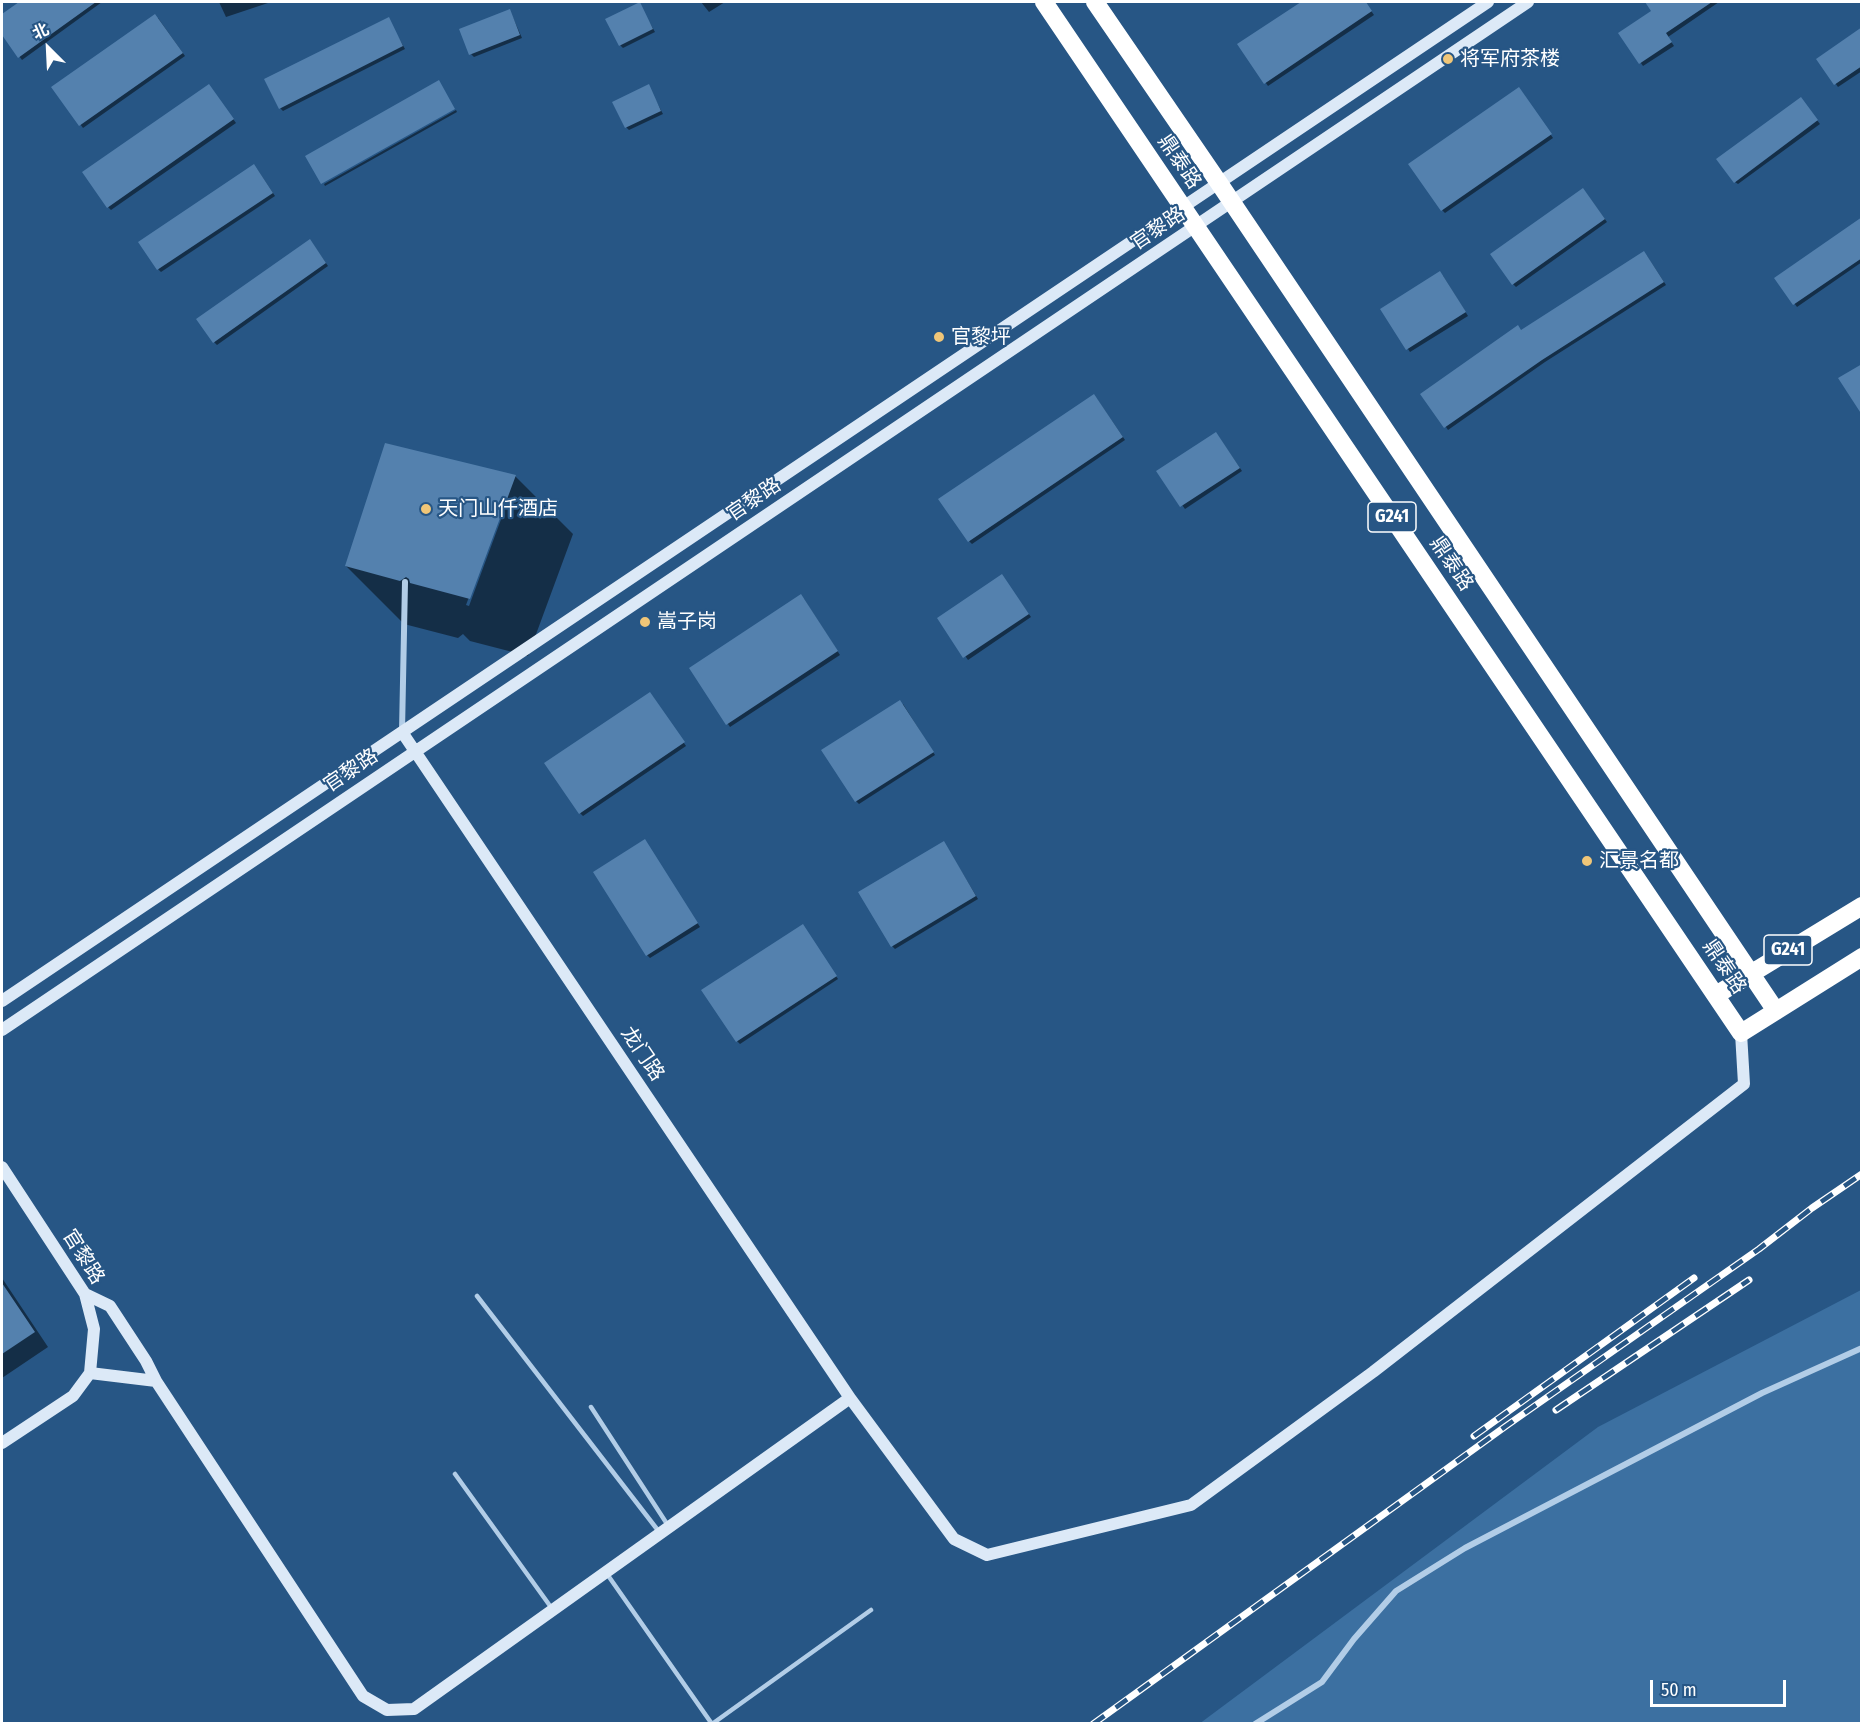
<!DOCTYPE html>
<meta charset="utf-8">
<style>
body{margin:0}
#map{position:relative;width:1863px;height:1725px;overflow:hidden;background:#275685;font-family:"Fira Sans Condensed","Noto Sans SC",sans-serif}
canvas{display:block}
.frame{position:absolute;inset:0;border:3px solid #fff;pointer-events:none}
.north{position:absolute;left:18px;top:18px;width:60px;height:60px;-webkit-text-stroke:4px #275685;paint-order:stroke;rotate:336deg;font-size:16px;font-weight:700;line-height:24px;text-align:center;color:#fff}
.north::after{content:'';display:block;margin:auto;width:21px;height:27px;background:#fff;clip-path:polygon(50% 0,100% 100%,50% 72%,0 100%)}
.scale{position:absolute;left:1650px;top:1680px;width:136px;height:27px;box-sizing:border-box;border:3px solid #fff;border-top:0;padding-left:8px;font-size:18px;line-height:21px;white-space:nowrap;color:#fff;-webkit-text-stroke:4px #275685;paint-order:stroke}
</style>
<div id="map">
<canvas width="1863" height="1725"></canvas>
<div class="frame"></div>
<div class="north">北</div>
<div class="scale">50 m</div>
</div>
<script>
const c = document.querySelector('canvas').getContext('2d');
c.lineJoin = 'round';
function paint(path, color) { c.fillStyle = color; c.fill(path, 'evenodd'); }
const shape = rows => new Path2D(rows.map(r => 'M' + r).join(''));
function strokePath(path, color, width, dash) { c.strokeStyle = color; c.lineWidth = width; c.lineCap = dash ? 'butt' : 'round'; c.setLineDash(dash || []); c.stroke(path); }
function drawText(font, color, halo, rows, align = 'center') {
  c.font = font + ' "Fira Sans Condensed","Noto Sans SC",sans-serif'; c.lineWidth = 4.5; c.setLineDash([]); c.textBaseline = 'middle'; c.strokeStyle = halo; c.fillStyle = color; for (const [text, x, y, turn = 0] of rows) {
    c.save(); c.translate(x, y); c.rotate((+turn || 0) * Math.PI / 180); c.textAlign = isNaN(turn) ? turn : align; if (halo) c.strokeText(text, 0, 0); c.fillText(text, 0, 0); c.restore();
  }
}
const green = shape([
 [1861,1290,1861,1723,1199,1724,1598,1427]
]);
const shadow = shape([
 [22,2,102,2,22,60,2,33,2,16],
 [219,2,271,2,226,17],
 [701,2,725,2,709,12],
 [1303,2,1365,2,1374,15,1268,86,1239,45],
 [1647,2,1719,2,1668,37,1674,46,1643,66,1620,33,1654,11],
 [639,4,655,32,623,48,620,45],
 [510,11,522,38,474,57,471,54],
 [158,18,185,56,83,128,53,87],
 [388,19,405,49,283,111,280,108],
 [1862,29,1862,71,1838,87,1818,59],
 [648,86,663,114,629,130,626,127],
 [212,89,236,123,111,210,108,207],
 [1522,92,1553,138,1445,213,1442,210],
 [1803,102,1820,124,1738,184,1735,182],
 [456,110,457,112,325,186,324,184],
 [257,169,275,196,161,272,158,269],
 [1586,193,1607,222,1516,287,1513,284],
 [1862,219,1862,262,1797,307,1776,278],
 [312,243,328,266,217,345,214,342],
 [1647,256,1666,285,1545,362,1448,430,1446,427,1422,394,1521,331],
 [1443,276,1468,316,1410,352,1382,310],
 [1097,399,1125,440,972,544,969,541],
 [1218,436,1242,471,1185,509,1158,472],
 [515,476,573,534,528,656,470,641,463,634,458,638,404,624,346,566],
 [500,514,503,514,469,606,466,605],
 [1002,576,1031,617,968,660,939,618],
 [804,599,840,655,730,727,691,669],
 [653,697,686,746,583,816,580,813],
 [903,704,935,755,859,804,856,801],
 [645,841,700,927,650,958,647,955],
 [946,846,978,899,895,949,892,946],
 [805,929,838,979,740,1044,737,1041],
 [2,1278,48,1347,2,1378]
]);
const building = shape([
 [19,2,96,2,18,58,2,35,2,14],
 [640,2,653,29,619,46,605,19],
 [1301,2,1366,2,1372,11,1264,84,1237,44],
 [1645,2,1712,2,1666,33,1672,42,1639,64,1618,33,1651,11],
 [510,9,520,35,469,55,459,29],
 [155,14,183,53,79,126,51,87],
 [389,17,403,46,279,109,264,79],
 [1862,27,1862,66,1834,85,1816,59],
 [439,80,455,109,321,184,305,156],
 [209,84,234,119,107,208,82,172],
 [649,84,661,111,625,128,612,102],
 [1519,87,1552,134,1441,211,1408,164],
 [1801,97,1818,120,1734,183,1716,159],
 [254,164,273,193,157,270,138,242],
 [1583,188,1605,219,1512,285,1490,254],
 [1862,217,1862,258,1793,305,1774,278],
 [310,239,326,263,213,343,196,319],
 [1644,251,1664,282,1542,360,1444,428,1420,394,1518,325,1521,330],
 [1440,271,1466,312,1406,350,1380,309],
 [1862,364,1862,415,1838,378],
 [1094,394,1123,437,968,542,938,499],
 [1216,432,1240,468,1180,507,1156,471],
 [385,443,516,475,470,599,410,583,409,579,406,577,400,581,345,566],
 [1002,574,1029,614,963,658,937,618],
 [801,594,838,651,726,725,689,668],
 [650,692,685,742,579,814,544,763],
 [900,700,934,752,855,802,821,750],
 [645,839,698,923,646,956,593,872],
 [944,841,976,896,891,947,858,892],
 [803,924,837,976,736,1042,701,990],
 [2,1283,35,1332,2,1354]
]);
const lane = shape([
 [477,1296,660,1533],
 [591,1407,669,1527],
 [455,1474,553,1610],
 [607,1574,712,1724],
 [712,1724,871,1610]
]);
const street = shape([
 [402,731,405,582],
 [1255,1724,1322,1682,1354,1639,1396,1591,1465,1548,1762,1393,1862,1348]
]);
const secondary = shape([
 [402,732,850,1398],
 [2,1001,1488,2],
 [2,1030,1528,2],
 [2,1167,85,1294,94,1329,90,1373,73,1396,2,1443],
 [85,1294,110,1306,146,1361,156,1381,90,1373],
 [156,1381,363,1696,387,1710,414,1709,850,1398,954,1539,987,1555,1191,1505,1373,1372,1744,1084,1741,1033]
]);
const highway = shape([
 [1044,2,1741,1033,1862,957],
 [1095,2,1219,183,1776,1011],
 [1716,995,1862,906]
]);
const rail = shape([
 [1556,1410,1749,1280],
 [1474,1436,1694,1278],
 [1093,1724,1506,1426,1759,1249,1812,1208,1862,1174]
]);
const markers = [
 [1448,59,6,"#f0c678"],
 [939,337,6,"#f0c678"],
 [426,509,6,"#f0c678"],
 [645,622,6,"#f0c678"],
 [1587,861,6,"#f0c678"]
];
const shields = [
 [1392,517,48],
 [1788,950,48]
];
const shieldNames = [
 ["G241",1392,517],
 ["G241",1788,950]
];
const poiNames = [
 ["将军府茶楼",1460,59],
 ["官黎坪",951,337],
 ["天门山仟酒店",438,509],
 ["嵩子岗",657,622],
 ["汇景名都",1599,861]
];
const streetNames = [
 ["鼎泰路",1179,162,56],
 ["官黎路",1158,229,-34],
 ["官黎路",754,500,-34],
 ["鼎泰路",1451,564,56],
 ["官黎路",351,771,-34],
 ["鼎泰路",1724,967,56],
 ["龙门路",642,1054,56],
 ["官黎路",83,1257,58]
];
paint(green, '#3c70a1');
paint(shadow, '#0007');
paint(building, '#5481ae');
strokePath(lane, '#b2cde7', 4.5);
strokePath(street, '#b2cde7', 6);
strokePath(secondary, '#dce9f7', 12);
strokePath(highway, '#fff', 18);
strokePath(rail, '#fff', 7);
strokePath(rail, '#275685', 4.5, [14]);
for (const [x, y, r, color] of markers) { const dot = new Path2D(); dot.arc(x, y, r, 0, 2 * Math.PI); c.fillStyle = color; c.fill(dot); strokePath(dot, '#275685', 2); }
for (const [x, y, w] of shields) { const box = new Path2D(); box.roundRect(x - w / 2, y - 15, w, 30, 4.5); c.fillStyle = '#275685'; c.fill(box); strokePath(box, '#fff', 1.5); }
drawText('bold 18px', '#fff', null, shieldNames);
drawText('20px', '#fff', '#275685', poiNames, 'left');
drawText('20px', '#fff', '#275685', streetNames);
</script>
